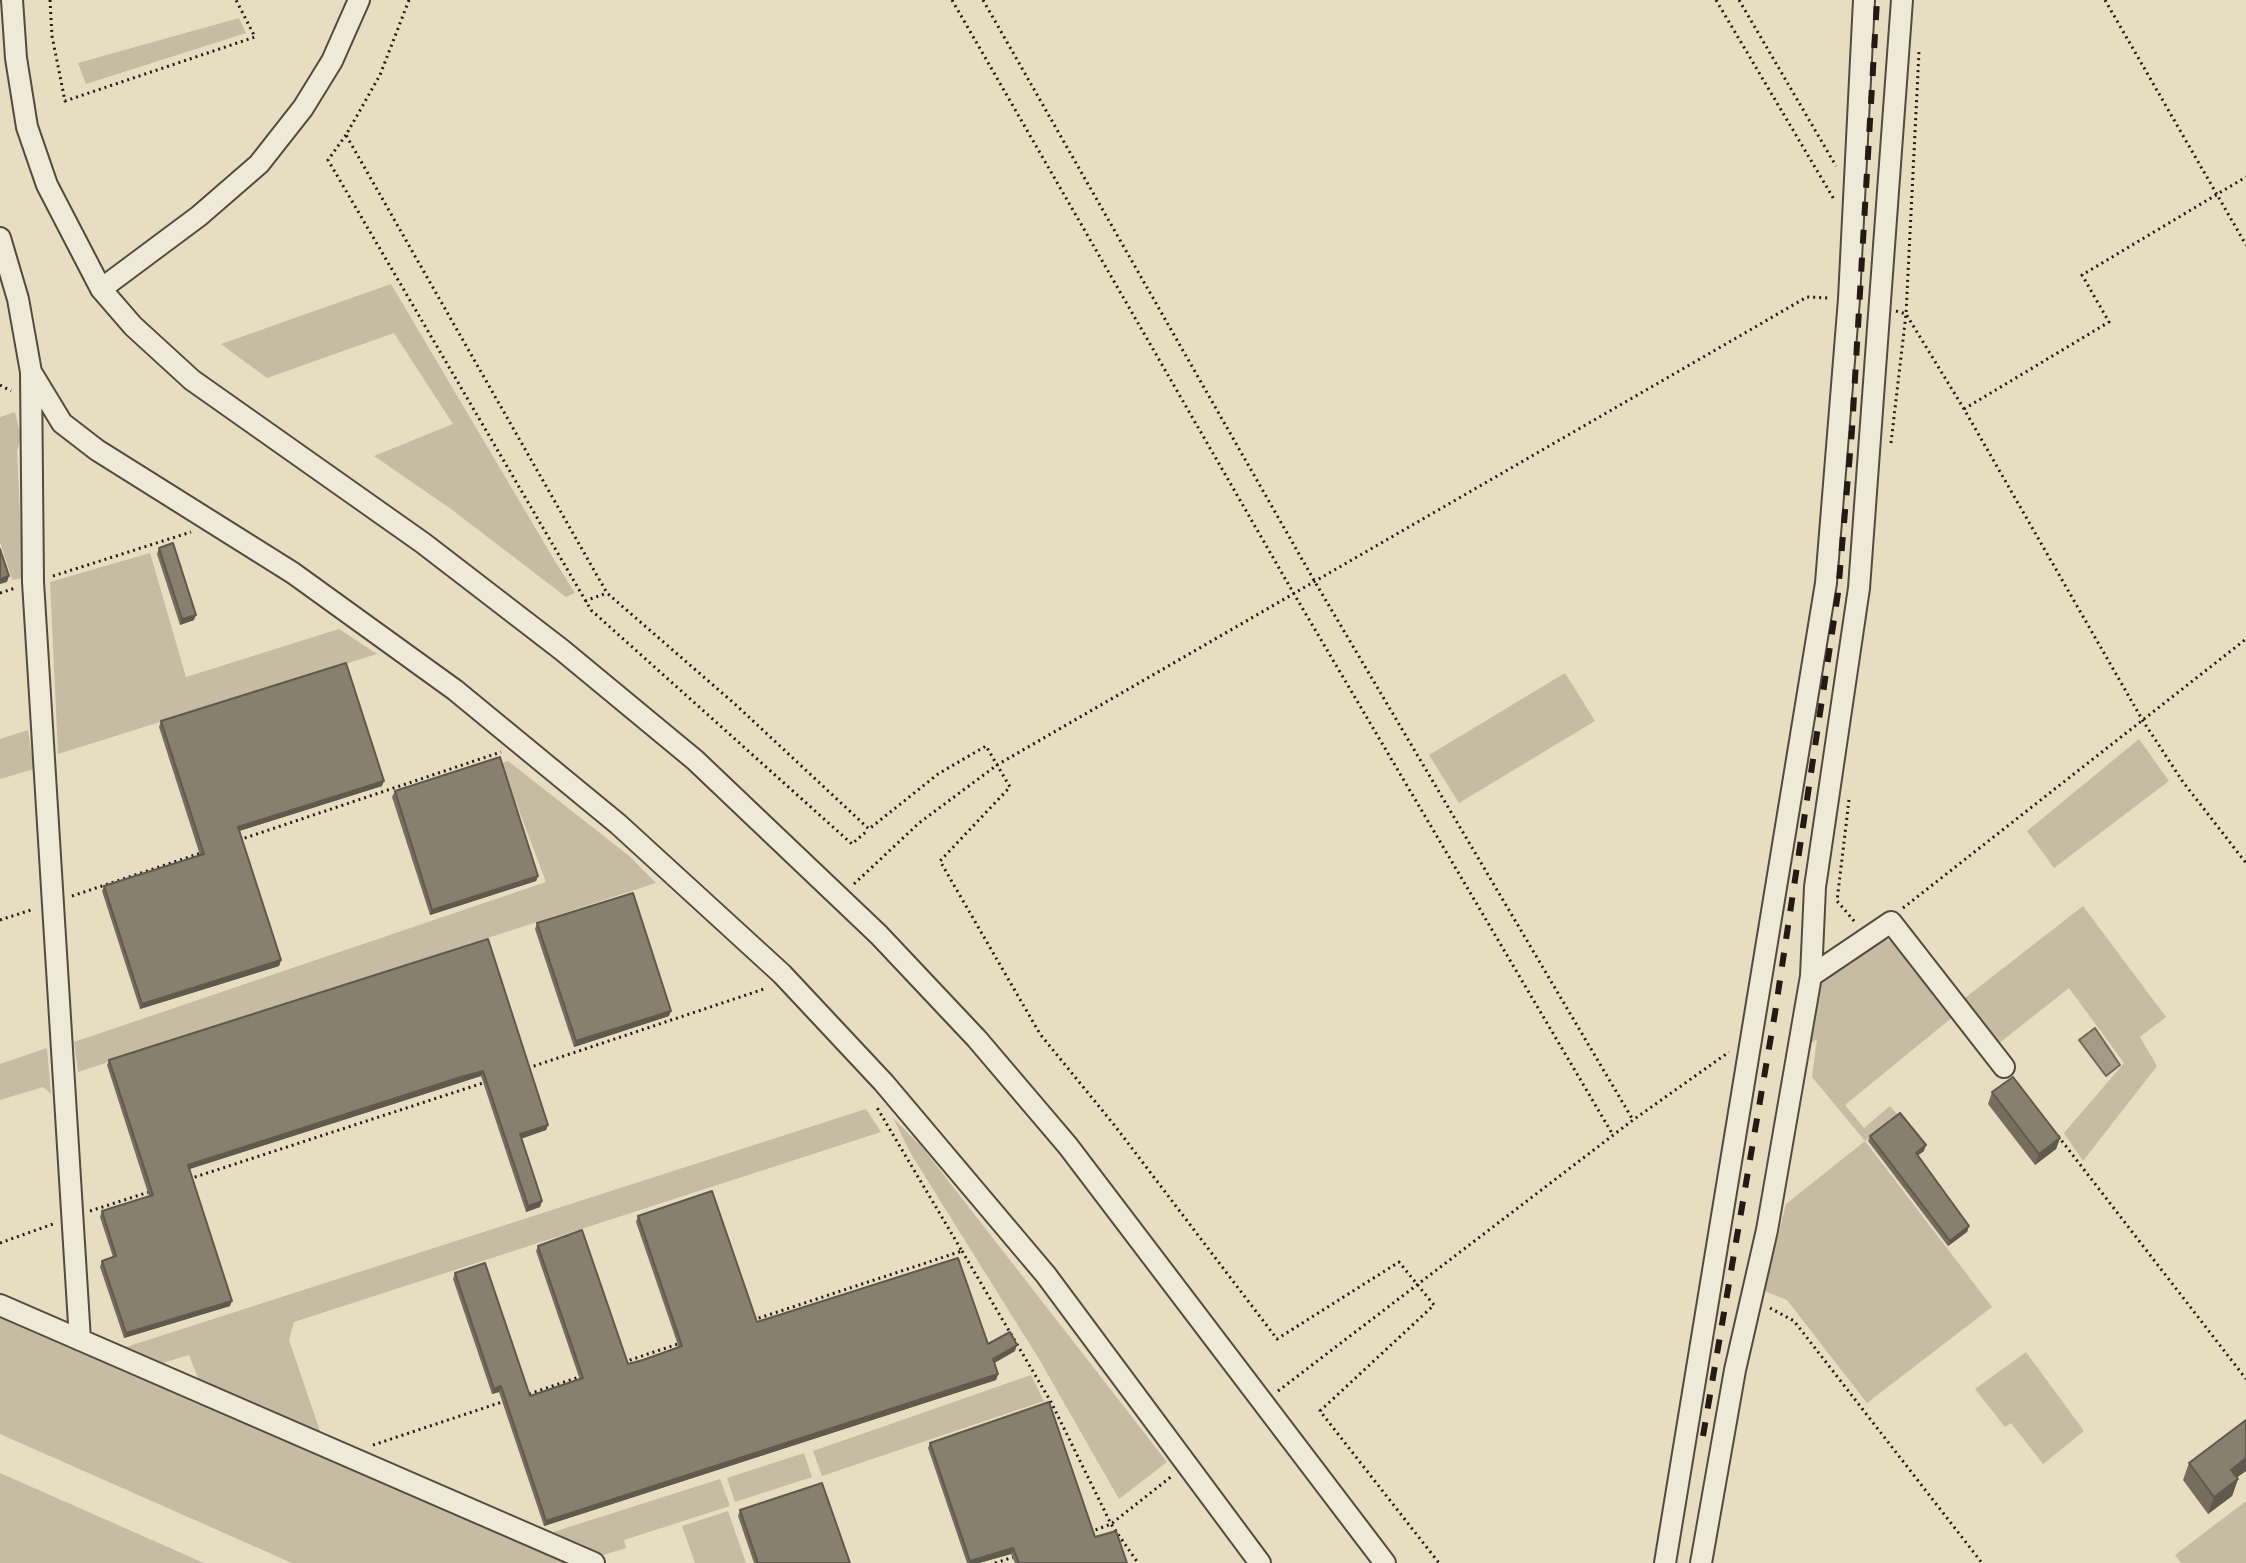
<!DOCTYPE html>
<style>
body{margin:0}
canvas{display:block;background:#e7ddc1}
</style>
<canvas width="2246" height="1563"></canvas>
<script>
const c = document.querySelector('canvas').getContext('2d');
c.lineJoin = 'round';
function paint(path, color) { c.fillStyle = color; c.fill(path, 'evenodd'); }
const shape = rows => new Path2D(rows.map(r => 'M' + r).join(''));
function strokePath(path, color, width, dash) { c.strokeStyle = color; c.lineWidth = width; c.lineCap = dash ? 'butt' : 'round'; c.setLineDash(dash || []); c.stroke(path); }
const green = shape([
 [239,18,246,33,86,84,78,63],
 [391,284,556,563,575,593,566,597,451,509,374,456,453,424,394,333,267,378,221,344],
 [15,412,21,437,17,451,23,578,12,580,0,542,0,417],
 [150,553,186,677,339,629,377,654,58,754,50,582],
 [1565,673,1595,721,1459,803,1429,755],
 [28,730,34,769,0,779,0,739],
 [2139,739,2169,781,2054,868,2027,831],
 [508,761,628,855,656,883,78,1072,74,1042,546,882,501,763],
 [2083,906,2166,1017,2140,1037,2157,1066,2083,1161,2064,1133,2124,1063,2069,988,1998,1044,1961,1001],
 [1884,939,1894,942,1954,1016,1845,1105,1864,1128,1890,1106,1898,1115,1865,1141,1992,1307,1867,1403,1787,1300,1764,1291,1786,1204,1865,1141,1812,1077,1817,1039,1806,1047,1816,988,1873,942],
 [47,1048,51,1094,43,1087,0,1100,0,1064],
 [866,1109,881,1132,294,1322,289,1340,321,1434,200,1383,189,1355,159,1364,126,1347],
 [893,1118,922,1147,1167,1462,1119,1499,1039,1359,911,1154],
 [0,1311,436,1506,569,1563,292,1563,0,1434],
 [2026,1352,2084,1431,2043,1464,2011,1423,2005,1427,1975,1389],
 [1031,1375,1044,1401,822,1476,813,1451],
 [804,1453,812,1477,735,1502,727,1478],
 [0,1473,204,1563,0,1563],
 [720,1479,730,1506,624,1540,626,1548,594,1558,547,1534],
 [2246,1501,2246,1563,2181,1563,2175,1555],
 [728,1511,746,1563,695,1563,682,1526]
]);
const water = shape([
 [2095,1028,2120,1065,2106,1076,2079,1040,2095,1028]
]);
const path = shape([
 [50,0,52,36,65,101,255,37,236,0],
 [409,0,380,75,346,135,607,593,736,705,869,829,938,774,986,746,1010,787,940,861,1040,1034,1115,1126,1277,1339,1399,1262,1434,1305,1320,1411,1439,1563],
 [952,0,1294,594,1613,1135],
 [983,0,1315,582,1633,1120],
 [1716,0,1835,201],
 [1739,0,1836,166],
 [2105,0,2246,245],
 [346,135,328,160,591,610,852,844,868,830],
 [1896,311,1906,314,1964,409,2143,721,2183,782,2246,863],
 [0,385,11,391],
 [1964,409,2109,322,2082,275,2246,177],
 [1891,443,1906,314,1919,52],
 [53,576,191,532],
 [0,593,15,588],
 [585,601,607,593],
 [1849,800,1837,901,1855,922],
 [239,840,501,752],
 [854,884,919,823,997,765,1807,297,1829,298],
 [72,896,201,853],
 [1903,908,2246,639],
 [0,920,34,909],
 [528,1068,767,988],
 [2058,1136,2246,1379],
 [189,1179,486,1082],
 [90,1211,152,1191],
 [0,1243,53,1224],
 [962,1251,1051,1402,1111,1524,1138,1563],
 [1770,1308,1794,1321,1982,1563],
 [753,1320,962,1251,876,1106],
 [624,1362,681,1343],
 [1278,1391,1633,1120,1729,1052],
 [529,1394,582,1376],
 [373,1445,502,1402],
 [1090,1532,1111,1524,1172,1476],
 [995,1563,1014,1557]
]);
const minor = shape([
 [12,0,16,58,27,127,47,185,101,289,133,326,192,380,423,543,562,650,695,760,879,935,977,1039,1068,1146,1385,1563],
 [0,238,18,299,31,372,62,423,97,450,293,573,455,690,618,824,782,974,884,1083,1046,1275,1260,1563],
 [101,289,199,216,259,164,303,108,332,61,359,0],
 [31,373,33,582,80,1340],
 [1811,976,1891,922,2004,1067],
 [0,1305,594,1563],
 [1665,1563,1826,583,1849,299,1864,0],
 [1701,1563,1735,1370,1767,1230,1811,976,1815,887,1859,588,1902,0]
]);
const rail = shape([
 [1703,1436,1775,1013,1838,593,1852,430,1877,0]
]);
const wall = shape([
 [159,548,194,620,180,625,157,554],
 [161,721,382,786,239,831,281,960,279,966,140,1009,102,891,104,886,200,855,159,727],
 [395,791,538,876,536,881,430,915,392,797],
 [537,923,669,1016,574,1047,535,929],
 [488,939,548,1125,546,1130,521,1138,542,1201,540,1207,526,1212,481,1076,190,1169,230,1306,124,1338,100,1267,102,1261,113,1257,100,1217,102,1211,149,1196,107,1065,109,1060],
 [1992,1092,2060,1138,2056,1149,2035,1165,1988,1104],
 [1870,1136,1924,1151,1918,1155,1969,1226,1967,1232,1948,1246,1868,1141],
 [638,1216,757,1322,988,1344,1015,1351,994,1363,998,1374,996,1380,544,1526,499,1392,492,1394,453,1279,455,1273,530,1396,580,1380,536,1251,538,1246,628,1364,679,1348,636,1222],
 [2246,1420,2246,1471,2237,1477,2238,1479,2232,1496,2208,1514,2183,1480,2189,1463],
 [930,1443,1095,1537,1127,1563,1015,1563,1011,1554,979,1563,967,1563,928,1448],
 [740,1510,850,1563,754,1563,738,1516]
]);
const shadedWall = shape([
 [9,576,7,582,0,584,0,579],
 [196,615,194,620,180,625,182,619],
 [384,781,382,786,236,832,238,827],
 [538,876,536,881,430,915,432,910],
 [281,960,279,966,140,1009,142,1004],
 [671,1011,669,1016,574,1047,576,1041],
 [483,1071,481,1076,186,1170,188,1165],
 [548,1125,546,1130,518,1140,520,1134],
 [2060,1138,2056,1149,2035,1165,2039,1154],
 [1926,1145,1924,1151,1914,1158,1916,1153],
 [542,1201,540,1207,526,1212,528,1206],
 [1969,1226,1967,1232,1948,1246,1950,1241],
 [232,1301,230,1306,124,1338,126,1333],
 [1017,1345,1015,1351,991,1365,993,1359],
 [998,1374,996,1380,544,1526,546,1521],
 [501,1386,499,1392,492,1394,494,1389],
 [2246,1458,2246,1471,2225,1486,2231,1470],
 [2238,1479,2232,1496,2208,1514,2214,1497],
 [1013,1548,1011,1554,979,1563,969,1563,970,1561]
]);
const building = shape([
 [173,543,196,615,182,619,159,548,173,543],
 [0,549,9,576,0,579,0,549],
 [346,663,384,781,238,827,281,960,142,1004,104,886,204,854,161,721,346,663],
 [500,757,538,876,432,910,395,791,500,757],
 [633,893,671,1011,576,1041,537,923,633,893],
 [488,939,548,1125,520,1134,542,1201,528,1206,483,1071,461,1077,188,1165,232,1301,126,1333,102,1261,116,1256,102,1211,153,1195,109,1060,488,939],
 [2013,1077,2060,1138,2039,1154,1992,1092,2013,1077],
 [1900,1113,1926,1145,1916,1153,1969,1226,1950,1241,1870,1136,1900,1113],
 [712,1191,757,1322,958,1258,988,1344,1010,1332,1017,1345,993,1359,998,1374,546,1521,501,1386,494,1389,455,1273,485,1263,530,1396,583,1378,538,1246,582,1230,628,1364,643,1360,682,1346,638,1216,712,1191],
 [1049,1402,1095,1537,1116,1531,1127,1563,1019,1563,1013,1548,970,1561,930,1443,1049,1402],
 [2246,1420,2246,1458,2231,1470,2238,1479,2214,1497,2189,1463,2246,1420],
 [822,1483,850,1563,758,1563,740,1510,822,1483]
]);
paint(green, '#c6bca4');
paint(water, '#a59a86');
strokePath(water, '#716658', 2);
strokePath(minor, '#554a3f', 24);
strokePath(path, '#241914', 3, [2, 4]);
strokePath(minor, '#efe9d7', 20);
strokePath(rail, '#241914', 6, [14, 14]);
paint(wall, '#766d5f');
paint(shadedWall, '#60594d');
paint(building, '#897f6e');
strokePath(building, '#60594d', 2);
</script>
